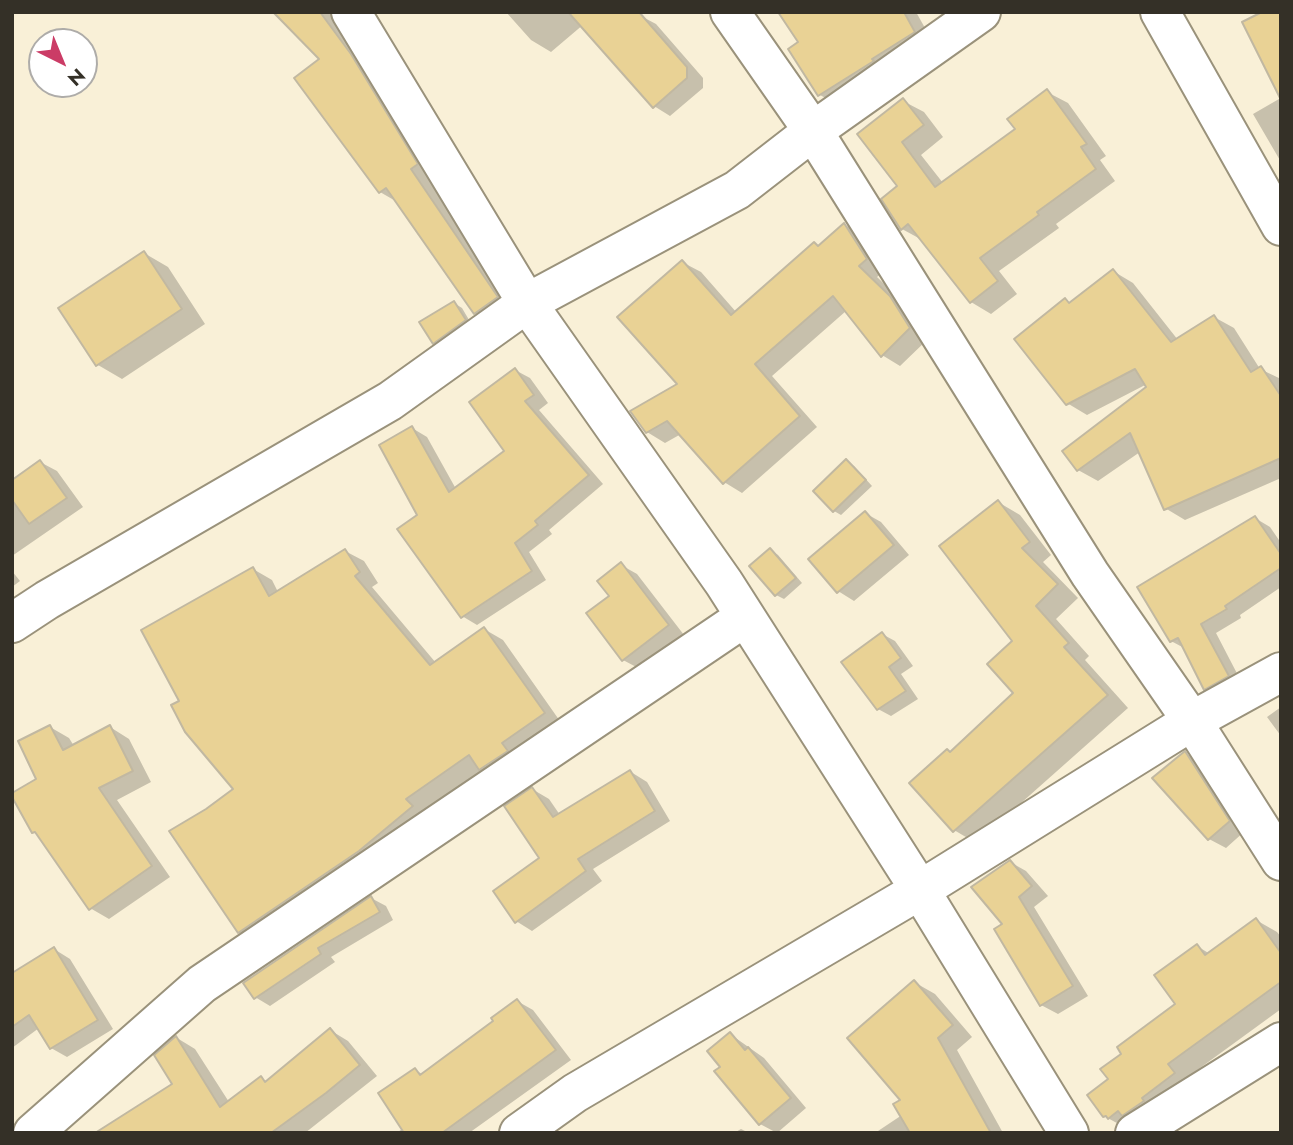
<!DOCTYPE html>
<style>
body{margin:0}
#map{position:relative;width:1293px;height:1145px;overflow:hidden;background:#f9f0d7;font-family:Jost,sans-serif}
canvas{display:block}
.frame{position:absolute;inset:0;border:14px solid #343027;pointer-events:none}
.north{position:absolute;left:28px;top:28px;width:70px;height:70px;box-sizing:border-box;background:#fff;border:2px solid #aeaca9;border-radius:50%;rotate:137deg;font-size:19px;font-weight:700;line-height:28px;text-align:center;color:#343027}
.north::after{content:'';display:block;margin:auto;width:24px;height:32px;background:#cb3c66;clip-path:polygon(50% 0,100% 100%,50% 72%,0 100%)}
</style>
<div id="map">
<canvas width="1293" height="1145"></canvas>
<div class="frame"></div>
<div class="north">N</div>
</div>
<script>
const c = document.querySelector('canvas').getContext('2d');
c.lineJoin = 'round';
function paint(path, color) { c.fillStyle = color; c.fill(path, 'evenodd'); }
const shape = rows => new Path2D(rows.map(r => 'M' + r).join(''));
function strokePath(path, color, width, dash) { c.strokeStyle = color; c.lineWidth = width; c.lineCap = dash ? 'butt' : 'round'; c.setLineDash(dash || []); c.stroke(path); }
const shadow = shape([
 [292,12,330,12,371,67,437,176,430,182,517,309,496,325,475,313,399,203,380,192,321,60],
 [506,12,574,12,584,24,551,52,531,40],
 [780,12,916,12,934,44,840,106,820,95,801,43],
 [639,15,656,24,703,78,703,88,670,116,654,106],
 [1047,92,1068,103,1106,156,1100,160,1115,181,1056,224,1059,228,999,271,1017,294,991,314,971,302,924,241,902,229,899,187,903,101,924,112,943,137,921,155,943,183,1017,129],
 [1279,99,1281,100,1281,162,1253,114],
 [845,225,863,235,885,270,877,277,909,308,928,339,900,366,882,355,846,311,772,376,817,427,742,493,724,482,681,434,665,443,647,432,679,385,682,262,701,272,737,313],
 [144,253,168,267,205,324,122,379,98,365],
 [1113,271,1133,283,1178,340,1214,317,1234,328,1260,369,1281,379,1281,478,1185,520,1165,508,1140,452,1098,481,1078,470,1149,387,1147,384,1087,415,1067,403,1065,301,1071,304],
 [454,303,462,308,472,325,441,347,434,342],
 [515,370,530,378,548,403,539,410,603,484,549,530,552,534,529,552,546,580,477,625,462,616,420,515,412,428,427,437,456,489,507,451],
 [40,462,57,471,83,507,12,556,12,501],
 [846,462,854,466,872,486,841,515,834,511],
 [998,502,1020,515,1051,555,1043,562,1078,598,1056,619,1089,656,1085,660,1128,708,976,843,954,830,951,753,1015,693,1015,641],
 [865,513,881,522,909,555,854,601,838,591],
 [1255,518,1270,527,1281,543,1281,587,1240,615,1241,618,1216,633,1243,685,1221,697,1205,688,1186,649,1171,641],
 [770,550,778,555,802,583,784,599,776,595],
 [345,551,364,561,378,583,372,587,436,663,484,629,503,640,562,724,499,780,482,770,423,811,430,818,258,943,239,932,207,811,235,789,182,702,253,569,272,580,278,592],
 [621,565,637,574,684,635,640,669,623,660,611,596],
 [12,571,20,581,12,587],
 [882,634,895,641,913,666,901,674,918,699,891,716,878,709],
 [1281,707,1281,736,1267,717],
 [50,727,69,738,74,746,110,727,129,739,151,782,117,800,170,877,109,919,90,908,39,835,34,832,39,779],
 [1185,753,1201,762,1245,831,1226,848,1209,839],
 [631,772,647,782,670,821,593,869,602,881,532,931,516,921,542,858,532,789,549,799,560,815],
 [1010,862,1026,871,1048,896,1034,907,1088,996,1058,1014,1041,1005,1005,925],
 [371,898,386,906,393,920,331,957,335,962,270,1006,255,997],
 [1256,920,1277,932,1281,937,1281,1009,1189,1076,1196,1086,1126,1128,1104,1116,1111,1079,1124,1054,1178,1004,1197,946,1210,954],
 [54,949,70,959,113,1029,67,1057,51,1048,39,1028,12,1048,12,975],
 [914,982,935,994,972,1037,957,1050,1003,1133,875,1133,902,1115],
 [517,1001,533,1010,571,1060,469,1133,397,1133,403,1128,415,1070,424,1075,495,1021],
 [330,1030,348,1041,377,1076,305,1133,102,1133,175,1084,177,1038,195,1049,229,1102,261,1078,268,1082],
 [730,1034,764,1058,806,1108,777,1133,760,1124,716,1072,722,1067],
 [741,1129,749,1133,734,1133]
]);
const building = shape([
 [273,12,320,12,351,54,418,164,411,169,498,297,474,314,386,188,379,193,294,78,319,59,273,12],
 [568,12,639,12,687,67,687,78,653,108,568,12],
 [778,12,904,12,915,32,872,59,874,61,869,64,818,96,788,49,798,42,778,12],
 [1262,12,1281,12,1281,100,1242,22,1262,12],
 [1047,89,1087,144,1081,147,1096,169,1037,212,1039,215,980,258,998,281,970,303,908,224,901,230,881,199,897,186,857,134,903,98,924,125,902,142,935,187,1015,129,1007,119,1047,89],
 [844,223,867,259,859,266,890,296,910,328,881,357,833,296,755,364,800,416,723,484,667,421,646,433,630,411,677,384,617,317,682,260,731,315,814,242,818,246,844,223],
 [144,251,182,309,96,366,58,308,144,251],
 [1113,269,1171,342,1214,315,1251,372,1261,366,1281,396,1281,458,1164,510,1130,433,1077,471,1062,451,1146,387,1135,369,1066,405,1014,339,1065,298,1069,303,1113,269],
 [454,301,466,320,433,344,419,322,454,301],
 [515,368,534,395,525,401,589,475,535,521,538,525,515,543,532,571,461,618,397,529,417,515,379,445,412,426,449,492,504,451,469,402,515,368],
 [846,459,866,480,833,512,813,491,846,459],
 [40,460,67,498,29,524,12,500,12,480,40,460],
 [998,500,1030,542,1022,548,1058,584,1036,606,1069,643,1064,647,1108,695,953,832,909,783,947,749,950,752,1013,693,987,664,1012,641,939,546,998,500],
 [865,511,894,545,837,593,808,559,865,511],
 [1255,516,1281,554,1281,568,1225,606,1227,609,1201,624,1229,676,1204,690,1178,638,1170,642,1137,587,1255,516],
 [770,548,796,578,775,596,749,566,770,548],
 [345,549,360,572,355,576,430,665,484,627,545,713,502,743,508,751,479,770,469,755,406,799,413,806,359,851,238,933,169,831,206,809,233,789,185,732,171,705,179,701,141,630,253,567,269,596,345,549],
 [621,562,669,625,622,661,586,613,609,596,597,581,621,562],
 [882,632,901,658,889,667,906,691,877,710,841,662,882,632],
 [50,725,63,750,110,725,133,771,99,788,152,866,89,910,35,832,32,833,12,797,12,793,36,779,18,741,50,725],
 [1185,751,1230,821,1208,840,1152,778,1185,751],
 [630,770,655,811,578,859,586,871,515,923,493,891,539,858,504,806,532,787,553,817,630,770],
 [1010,860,1032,886,1019,897,1073,986,1040,1006,994,929,1002,924,971,887,1010,860],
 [371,896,380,912,318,948,321,954,254,999,243,983,371,896],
 [1256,918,1281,953,1281,982,1168,1064,1175,1073,1142,1098,1144,1101,1122,1116,1118,1111,1108,1119,1106,1116,1103,1117,1087,1095,1108,1079,1100,1069,1121,1054,1117,1047,1175,1004,1154,975,1197,944,1205,955,1256,918],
 [54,947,98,1020,50,1049,29,1015,12,1027,12,973,54,947],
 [914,980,953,1025,938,1038,991,1133,910,1133,893,1104,900,1100,847,1038,914,980],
 [517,999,556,1050,442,1133,404,1133,378,1093,415,1068,420,1075,493,1021,491,1018,517,999],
 [330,1028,360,1065,326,1093,271,1133,95,1133,172,1084,154,1055,176,1036,220,1107,261,1076,265,1082,330,1028],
 [730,1032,745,1050,748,1047,791,1098,759,1125,714,1071,720,1067,707,1051,730,1032]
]);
const street = shape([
 [351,12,527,303,724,583,920,890,1069,1133],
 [730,12,813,131,1090,574,1192,721,1281,861],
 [1160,12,1281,226],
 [12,623,47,600,390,401,527,303,737,190,813,131,981,12],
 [33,1133,202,984,745,617],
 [519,1133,575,1093,920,890,1192,721,1281,672],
 [1135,1133,1281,1042]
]);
paint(shadow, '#0003');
paint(building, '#e9d295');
strokePath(building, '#c1b8a1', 2);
strokePath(street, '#9a927b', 42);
strokePath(street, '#fff', 38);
</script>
